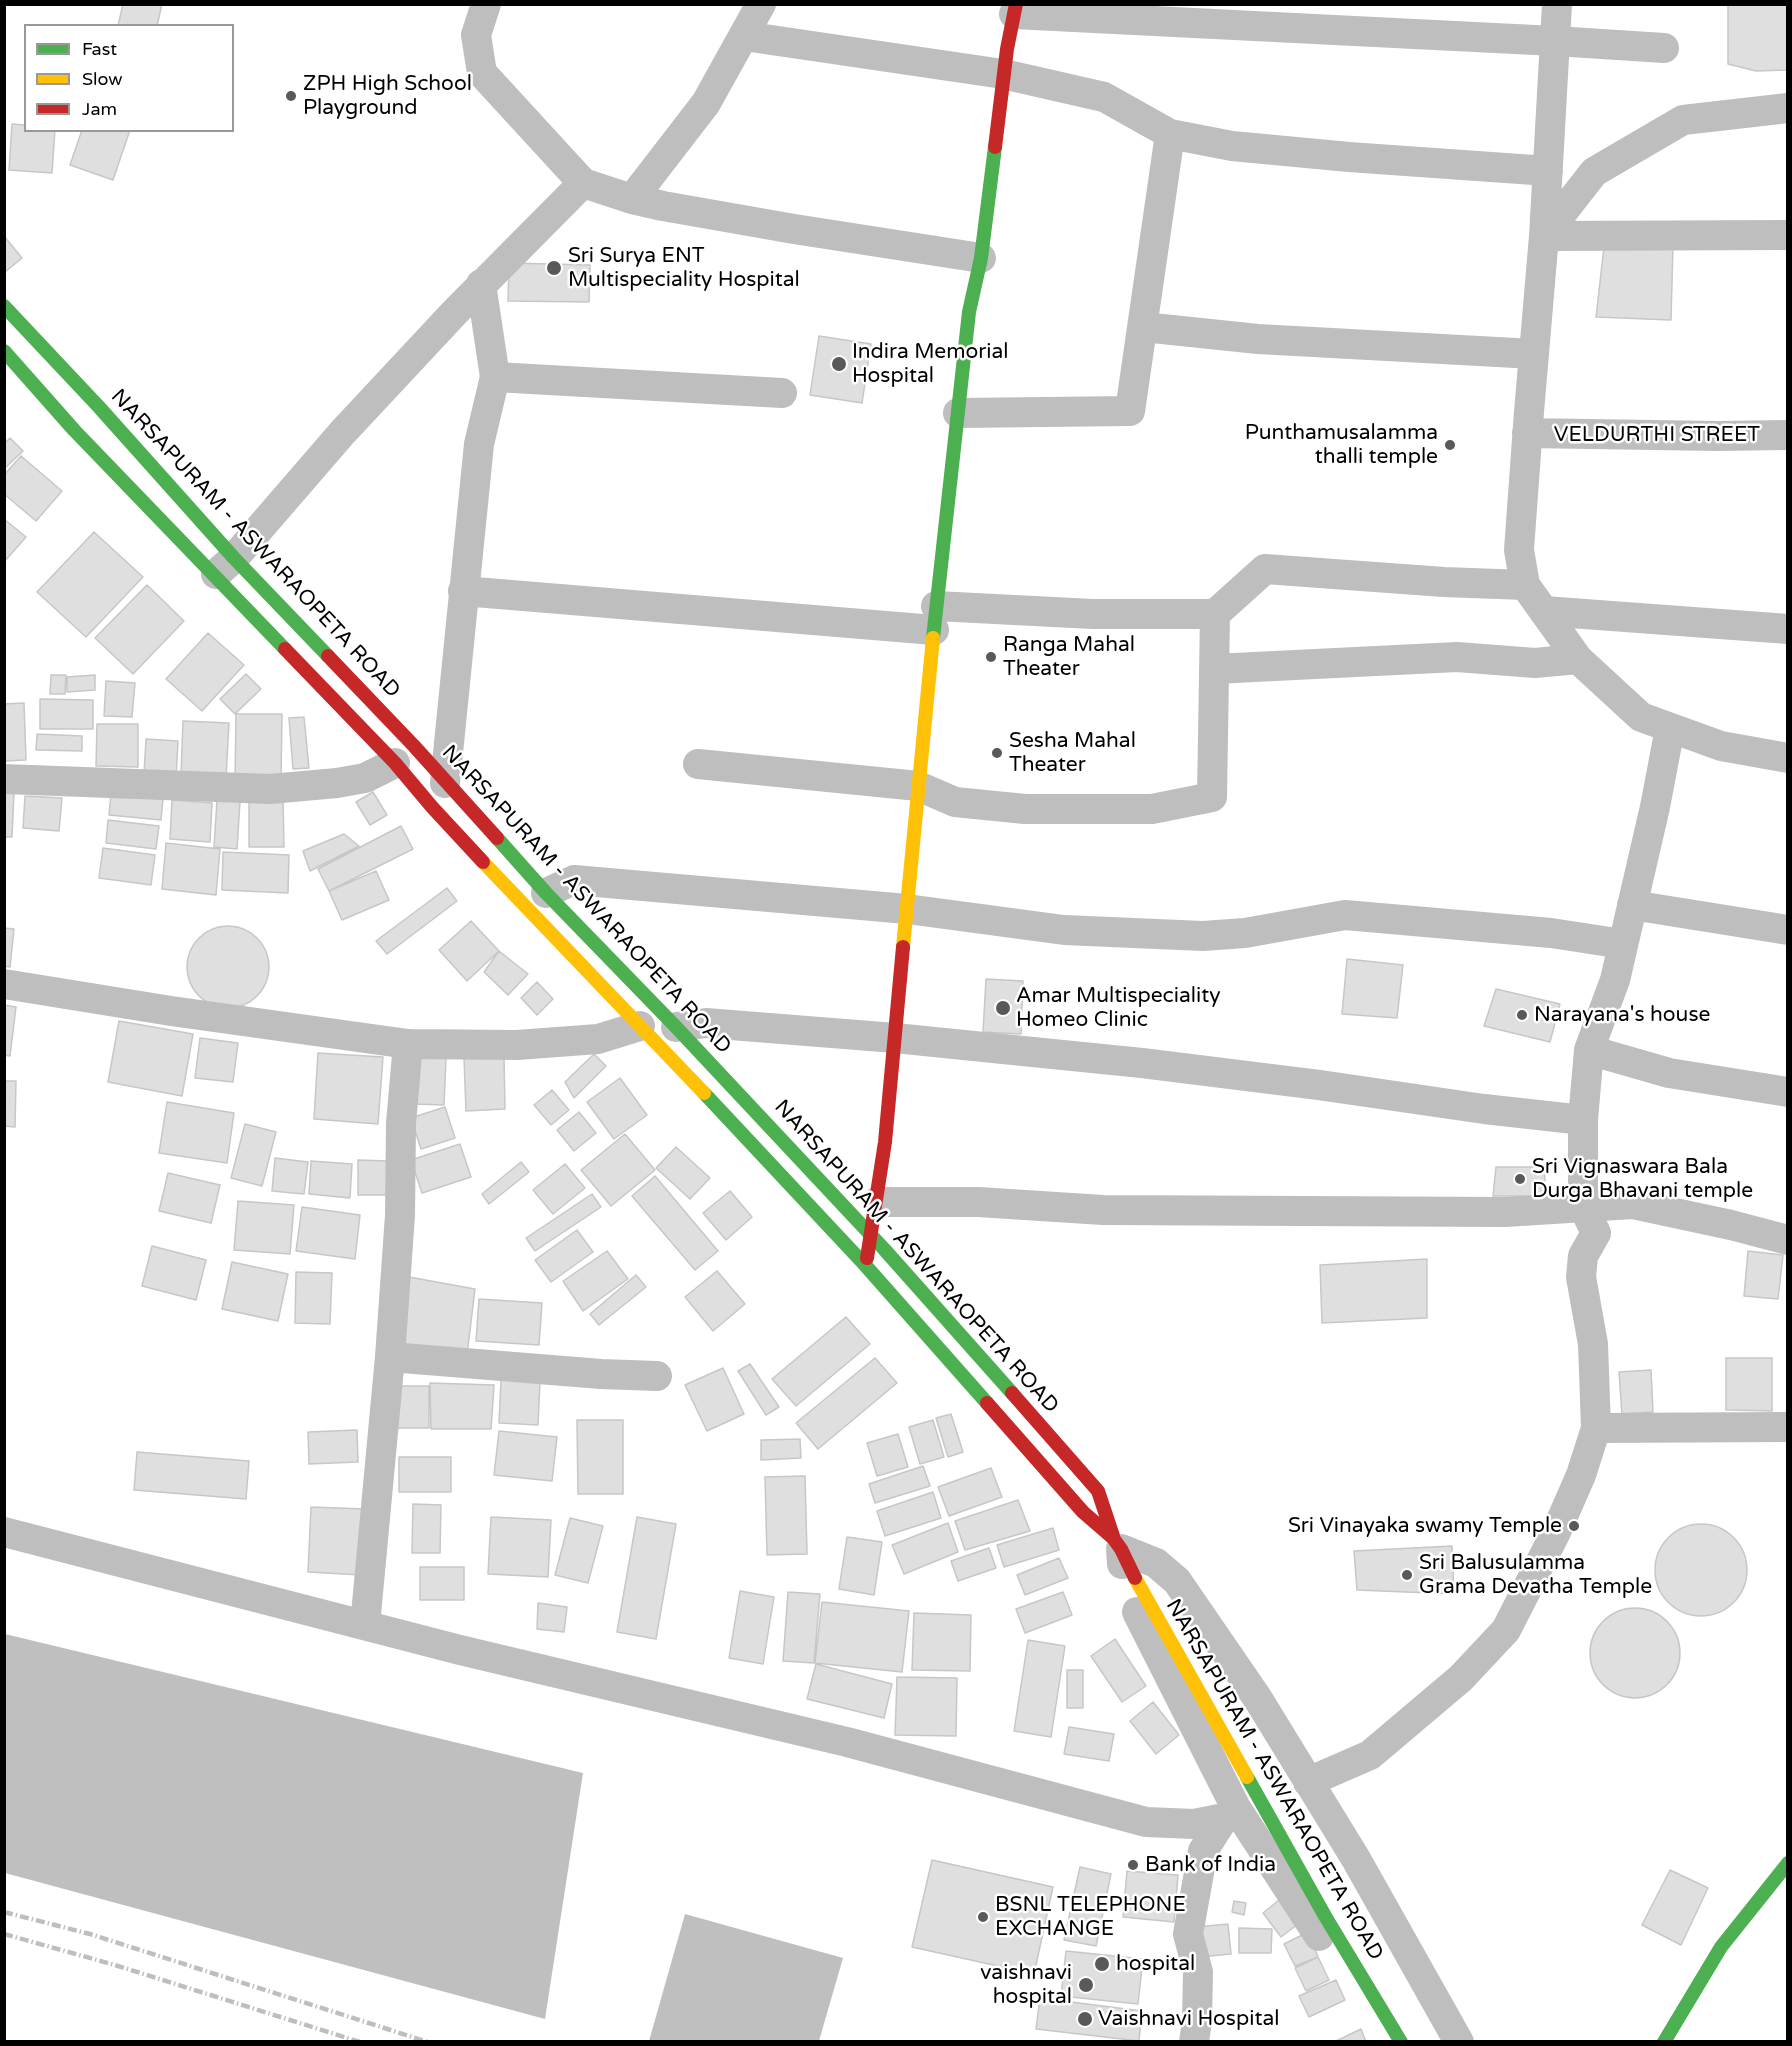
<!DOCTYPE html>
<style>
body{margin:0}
#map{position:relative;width:1792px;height:2046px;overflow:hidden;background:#fff;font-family:"Varela Round",sans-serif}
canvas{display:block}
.frame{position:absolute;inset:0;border:6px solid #000;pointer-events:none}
.legend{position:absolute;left:24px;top:24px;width:210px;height:108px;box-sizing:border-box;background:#fff;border:2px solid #999;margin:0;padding:8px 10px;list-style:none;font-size:18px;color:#000}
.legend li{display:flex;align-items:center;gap:12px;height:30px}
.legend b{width:30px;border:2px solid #999}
</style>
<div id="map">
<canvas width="1792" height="2046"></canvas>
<div class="frame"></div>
<ul class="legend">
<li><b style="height:8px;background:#4caf50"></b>Fast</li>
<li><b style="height:8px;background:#ffc107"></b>Slow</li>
<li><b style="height:8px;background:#c62828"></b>Jam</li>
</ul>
</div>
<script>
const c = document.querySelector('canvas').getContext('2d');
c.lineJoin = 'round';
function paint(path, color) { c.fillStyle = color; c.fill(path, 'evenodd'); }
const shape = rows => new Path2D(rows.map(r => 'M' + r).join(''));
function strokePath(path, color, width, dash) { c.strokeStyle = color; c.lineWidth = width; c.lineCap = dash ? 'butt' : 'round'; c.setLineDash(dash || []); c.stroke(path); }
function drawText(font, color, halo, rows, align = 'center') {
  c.font = font + ' "Varela Round",sans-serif'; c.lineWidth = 5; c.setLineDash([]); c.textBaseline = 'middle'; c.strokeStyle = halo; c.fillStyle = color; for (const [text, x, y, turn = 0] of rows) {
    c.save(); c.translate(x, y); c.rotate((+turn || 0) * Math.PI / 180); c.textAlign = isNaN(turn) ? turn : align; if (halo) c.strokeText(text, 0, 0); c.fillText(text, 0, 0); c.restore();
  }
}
const water = shape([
 [5,1634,583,1773,545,2019,5,1873],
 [685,1914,843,1958,819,2041,649,2041]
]);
const building = shape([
 [123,4,162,4,157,26,118,26,123,4],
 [1728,4,1788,4,1788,70,1756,71,1728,64,1728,4],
 [12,124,26,125,26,130,55,130,52,173,9,170,12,124],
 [82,130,130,130,113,180,70,165,82,130],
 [4,236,22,258,5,272,4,272,4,236],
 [1673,245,1671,320,1596,317,1604,247,1673,245],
 [509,263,590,265,589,302,508,301,509,263],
 [819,336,871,344,862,403,810,395,819,336],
 [10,438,23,451,4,469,4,444,10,438],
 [21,456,62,491,36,521,4,494,4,475,21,456],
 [4,519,26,537,4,562,4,519],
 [94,532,143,577,86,637,37,592,94,532],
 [147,585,184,621,133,674,95,638,147,585],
 [208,633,244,665,202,711,166,679,208,633],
 [246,674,261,689,235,714,220,699,246,674],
 [51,675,66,675,65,694,50,694,51,675],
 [95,675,95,690,67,692,67,677,95,675],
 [106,681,135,683,132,717,104,716,106,681],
 [40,699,93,700,93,729,40,729,40,699],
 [24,703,26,760,4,761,4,704,24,703],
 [236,714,282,714,281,780,235,779,236,714],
 [304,717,309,768,293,769,289,718,304,717],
 [183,721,229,723,226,777,181,774,183,721],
 [97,724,138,724,138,767,96,766,97,724],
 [37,734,82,736,82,751,36,750,37,734],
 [146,739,178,741,176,777,144,774,146,739],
 [373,792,387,815,370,825,356,802,373,792],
 [4,793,14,793,12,837,4,837,4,793],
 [111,794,163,799,161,820,109,815,111,794],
 [25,796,62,798,59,831,23,828,25,796],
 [172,800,212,803,210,842,170,839,172,800],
 [217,800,240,801,237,849,214,847,217,800],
 [249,800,283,800,284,847,249,847,249,800],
 [108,820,159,826,156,849,106,843,108,820],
 [401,826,413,849,329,891,318,869,401,826],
 [344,834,359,846,310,871,303,851,344,834],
 [166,843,220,849,216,895,162,889,166,843],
 [103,848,155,855,151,885,99,878,103,848],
 [223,852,289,855,288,893,222,890,223,852],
 [376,871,389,900,342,920,329,891,376,871],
 [447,888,457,901,387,954,376,941,447,888],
 [471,921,499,951,467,981,439,950,471,921],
 '187 967a41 41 0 1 1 82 0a41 41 0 1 1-82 0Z',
 [4,928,14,929,10,967,4,966,4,928],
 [499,951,528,974,508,995,484,972,499,951],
 [1347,959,1403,965,1397,1018,1342,1014,1347,959],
 [986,979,1023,981,1021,1034,983,1032,986,979],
 [537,982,553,999,537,1015,521,998,537,982],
 [1496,989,1560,1004,1550,1042,1484,1026,1496,989],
 [4,1005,16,1007,10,1056,4,1055,4,1005],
 [119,1021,193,1034,182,1096,108,1082,119,1021],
 [200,1038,238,1043,233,1082,195,1078,200,1038],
 [318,1053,383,1057,378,1124,314,1119,318,1053],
 [594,1054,606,1066,574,1098,565,1082,594,1054],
 [416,1057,446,1058,444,1105,413,1104,416,1057],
 [504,1057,505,1109,466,1111,464,1058,504,1057],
 [620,1078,647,1115,614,1139,587,1102,620,1078],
 [4,1081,16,1081,15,1127,4,1126,4,1081],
 [552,1090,569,1110,551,1125,534,1105,552,1090],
 [167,1102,234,1113,227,1163,159,1153,167,1102],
 [445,1107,455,1138,421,1149,411,1118,445,1107],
 [579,1112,596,1133,574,1151,557,1130,579,1112],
 [245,1124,276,1132,262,1186,231,1178,245,1124],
 [625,1134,655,1170,611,1206,581,1170,625,1134],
 [460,1144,471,1177,422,1193,411,1160,460,1144],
 [676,1147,710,1178,690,1199,656,1168,676,1147],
 [275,1158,308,1162,304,1194,272,1191,275,1158],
 [358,1160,389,1161,388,1195,358,1195,358,1160],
 [311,1161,352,1164,350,1198,309,1194,311,1161],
 [521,1162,529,1172,489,1204,482,1194,521,1162],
 [565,1164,585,1188,553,1214,533,1190,565,1164],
 [1496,1167,1544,1167,1546,1196,1493,1196,1496,1167],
 [168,1173,220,1185,211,1223,159,1211,168,1173],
 [655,1176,718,1251,695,1270,632,1196,655,1176],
 [730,1191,752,1217,726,1240,703,1213,730,1191],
 [592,1194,601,1207,535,1251,526,1238,592,1194],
 [238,1201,294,1205,290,1254,234,1250,238,1201],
 [302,1207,360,1215,355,1259,296,1251,302,1207],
 [577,1230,593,1252,551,1282,535,1260,577,1230],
 [152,1246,206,1260,196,1300,142,1286,152,1246],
 [607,1251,628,1279,583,1311,563,1281,607,1251],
 [1748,1251,1783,1255,1778,1299,1744,1296,1748,1251],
 [1427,1259,1427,1318,1322,1323,1320,1265,1427,1259],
 [232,1262,288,1274,278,1321,222,1309,232,1262],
 [717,1271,745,1304,713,1331,685,1297,717,1271],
 [296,1272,332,1273,330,1324,295,1323,296,1272],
 [636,1275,646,1287,599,1325,590,1314,636,1275],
 [409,1277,475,1289,467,1355,400,1348,409,1277],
 [479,1299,542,1303,539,1345,476,1341,479,1299],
 [846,1317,870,1344,796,1406,772,1379,846,1317],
 [875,1358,897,1383,818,1449,796,1423,875,1358],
 [1726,1358,1772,1358,1772,1411,1726,1410,1726,1358],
 [750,1364,779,1407,766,1415,738,1371,750,1364],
 [723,1368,744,1414,707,1431,685,1385,723,1368],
 [1651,1370,1653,1412,1622,1414,1619,1372,1651,1370],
 [501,1380,540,1381,538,1425,499,1423,501,1380],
 [430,1383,494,1385,491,1429,431,1429,430,1383],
 [388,1386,429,1386,429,1428,388,1428,388,1386],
 [951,1414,963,1452,948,1457,936,1418,951,1414],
 [577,1420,623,1420,623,1494,578,1494,577,1420],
 [933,1420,944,1457,920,1464,909,1427,933,1420],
 [357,1430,358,1462,309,1464,308,1432,357,1430],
 [499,1431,557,1437,552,1481,494,1475,499,1431],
 [898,1434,908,1467,877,1476,867,1443,898,1434],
 [800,1439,801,1458,761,1460,761,1440,800,1439],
 [137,1452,249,1461,246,1499,134,1490,137,1452],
 [399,1457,451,1457,451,1492,399,1492,399,1457],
 [923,1466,930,1486,875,1503,869,1484,923,1466],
 [991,1468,1002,1497,949,1516,938,1487,991,1468],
 [805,1476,807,1554,767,1555,765,1477,805,1476],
 [933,1492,941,1518,885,1536,877,1511,933,1492],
 [1018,1500,1030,1531,965,1550,955,1521,1018,1500],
 [413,1504,441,1505,440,1553,412,1553,413,1504],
 [311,1507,365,1509,362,1575,308,1572,311,1507],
 [491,1517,551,1520,548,1577,488,1574,491,1517],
 [637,1517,676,1524,656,1639,617,1632,637,1517],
 [570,1518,603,1526,588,1583,555,1575,570,1518],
 [948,1523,958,1552,904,1574,892,1545,948,1523],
 '1655 1570a46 46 0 1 1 92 0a46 46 0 1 1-92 0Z',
 [1053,1528,1059,1550,1004,1567,997,1545,1053,1528],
 [847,1537,882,1542,874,1595,839,1589,847,1537],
 [1452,1546,1454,1594,1357,1590,1354,1551,1452,1546],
 [989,1548,996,1568,958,1581,951,1561,989,1548],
 [1059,1558,1068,1578,1025,1595,1017,1575,1059,1558],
 [420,1567,464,1567,464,1600,420,1600,420,1567],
 [740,1591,774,1597,763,1664,729,1658,740,1591],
 [788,1592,820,1594,814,1663,783,1661,788,1592],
 [1063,1592,1072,1615,1025,1633,1016,1609,1063,1592],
 [822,1602,909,1611,902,1672,815,1663,822,1602],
 [538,1603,567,1607,564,1632,537,1629,538,1603],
 '1590 1653a45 45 0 1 1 90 0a45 45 0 1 1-90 0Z',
 [914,1613,971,1615,970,1671,912,1670,914,1613],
 [1115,1639,1146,1686,1122,1702,1091,1656,1115,1639],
 [1028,1640,1065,1646,1051,1737,1014,1731,1028,1640],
 [816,1664,892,1684,884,1718,807,1699,816,1664],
 [1067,1670,1083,1670,1083,1708,1067,1708,1067,1670],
 [897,1677,957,1678,956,1736,895,1735,897,1677],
 [1153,1702,1179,1735,1156,1754,1130,1721,1153,1702],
 [1069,1727,1114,1734,1109,1761,1064,1754,1069,1727],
 [932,1860,1053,1887,1034,1974,912,1947,932,1860],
 [1080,1867,1111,1874,1096,1946,1064,1940,1080,1867],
 [1670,1870,1708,1888,1681,1945,1642,1925,1670,1870],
 [1127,1871,1178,1875,1174,1922,1123,1917,1127,1871],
 [1279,1900,1298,1924,1281,1937,1263,1913,1279,1900],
 [1234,1901,1246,1903,1244,1915,1232,1912,1234,1901],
 [1228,1924,1231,1954,1199,1957,1196,1927,1228,1924],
 [1239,1928,1272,1929,1271,1953,1239,1953,1239,1928],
 [1308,1932,1318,1957,1295,1966,1284,1944,1308,1932],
 [1066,1951,1143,1959,1138,2004,1061,1996,1066,1951],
 [1318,1957,1329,1980,1306,1991,1295,1968,1318,1957],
 [1336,1980,1345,2000,1309,2017,1299,1996,1336,1980],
 [1040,1998,1142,2011,1139,2041,1036,2029,1040,1998],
 [1361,2029,1366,2042,1334,2042,1361,2029]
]);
const street = shape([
 [486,4,476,35,482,73,583,183,632,199,663,206,794,229,981,258],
 [1557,4,1544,236,1529,412,1519,550,1525,585,1578,659,1641,717,1721,746,1788,758],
 [1014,14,1555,41,1664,48],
 [744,36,1003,74,1104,97,1170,134,1232,146,1349,157,1548,171],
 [632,199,706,103,761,4],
 [1544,236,1594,172,1683,120,1788,108],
 [1544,236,1788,235],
 [1143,327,1258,339,1534,354],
 [495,377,782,393],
 [958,413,1130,411,1170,134],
 [1527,433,1716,436,1788,435],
 [216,574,234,558,342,433,455,312,583,183],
 [463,591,934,630],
 [1544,611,1788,629],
 [1215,614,1265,569,1444,582,1525,585],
 [1214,669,1457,657,1535,663,1578,659],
 [698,764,918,786,955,802,1025,809,1152,809,1212,797,1215,614,1093,614,936,606],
 [4,779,270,789,337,783,365,778,395,763],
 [445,783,479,444,495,377,481,284],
 [546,893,574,880,907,909,1064,930,1203,936,1245,933,1345,915,1551,933,1623,944],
 [1632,905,1788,930],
 [4,984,171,1011,408,1044,517,1045,598,1039,640,1026],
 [676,1027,706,1023,895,1038,1003,1049,1142,1063,1319,1085,1484,1109,1583,1120],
 [1589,1050,1669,1073,1788,1092],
 [877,1202,978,1202,1103,1210,1505,1212,1633,1204,1731,1225,1788,1240],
 [390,1357,601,1374,657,1376],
 [1596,1428,1788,1427],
 [4,1532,460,1650,847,1742,1146,1822,1194,1824,1224,1818,1236,1808,1137,1612],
 [1122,1564,1121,1549,1156,1563,1177,1581,1258,1699,1356,1859,1459,2042],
 [365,1625,390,1357,400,1215,401,1123,408,1044],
 [1308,1782,1370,1755,1461,1678,1506,1630,1556,1532,1581,1475,1596,1428,1593,1344,1581,1277,1583,1256,1596,1233,1583,1206,1583,1120,1589,1050,1615,980,1655,807,1670,728],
 [1236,1808,1319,1936],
 [1194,2042,1197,2021,1198,1972,1188,1934,1203,1851,1224,1818]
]);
const fast = shape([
 [4,306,99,407,234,558,328,656],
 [4,351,74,430,285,649],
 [933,638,969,312,981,258,995,147],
 [497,838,546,893,676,1027,884,1249,1012,1393],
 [704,1093,865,1265,987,1403],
 [1247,1777,1325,1916,1401,2042],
 [1664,2042,1721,1947,1788,1863]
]);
const slow = shape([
 [483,862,704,1093],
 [903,947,933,638],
 [1135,1578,1247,1777]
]);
const jam = shape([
 [995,147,1007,49,1016,4],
 [285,649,395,763,432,807,483,862],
 [328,656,414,746,497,838],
 [867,1258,885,1142,903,947],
 [1012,1393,1098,1491,1113,1536],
 [987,1403,1083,1512,1113,1538,1121,1549,1135,1578]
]);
const rail = shape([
 [4,1912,90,1934,428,2042],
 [4,1934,115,1965,360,2042]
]);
const markers = [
 [291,96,6,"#595959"],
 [554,268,8,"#595959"],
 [839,364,8,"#595959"],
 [1450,445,6,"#595959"],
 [991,657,6,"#595959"],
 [997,753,6,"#595959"],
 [1003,1008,8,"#595959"],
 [1522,1015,6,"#595959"],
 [1520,1179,6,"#595959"],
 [1574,1526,6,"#595959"],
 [1407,1575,6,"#595959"],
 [1133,1865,6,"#595959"],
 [983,1917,6,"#595959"],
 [1102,1964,8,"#595959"],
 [1086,1985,8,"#595959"],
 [1085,2019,8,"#595959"]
];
const poiNames = [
 ["ZPH High School",303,84],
 ["Playground",303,108],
 ["Sri Surya ENT",568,256],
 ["Multispeciality Hospital",568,280],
 ["Indira Memorial",852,352],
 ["Hospital",852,376],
 ["Punthamusalamma",1438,433,"right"],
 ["thalli temple",1438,457,"right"],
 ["Ranga Mahal",1003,645],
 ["Theater",1003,669],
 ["Sesha Mahal",1009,741],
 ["Theater",1009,765],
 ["Amar Multispeciality",1016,996],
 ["Homeo Clinic",1016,1020],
 ["Narayana's house",1534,1015],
 ["Sri Vignaswara Bala",1532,1167],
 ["Durga Bhavani temple",1532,1191],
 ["Sri Vinayaka swamy Temple",1562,1526,"right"],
 ["Sri Balusulamma",1419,1563],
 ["Grama Devatha Temple",1419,1587],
 ["Bank of India",1145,1865],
 ["BSNL TELEPHONE",995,1905],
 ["EXCHANGE",995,1929],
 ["hospital",1116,1964],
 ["vaishnavi",1072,1973,"right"],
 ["hospital",1072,1997,"right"],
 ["Vaishnavi Hospital",1098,2019]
];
const streetNames = [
 ["VELDURTHI STREET",1657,435],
 ["NARSAPURAM - ASWARAOPETA ROAD",255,544,47],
 ["NARSAPURAM - ASWARAOPETA ROAD",586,900,47],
 ["NARSAPURAM - ASWARAOPETA ROAD",916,1257,48],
 ["NARSAPURAM - ASWARAOPETA ROAD",1274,1780,60]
];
paint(water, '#bfbfbf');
paint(building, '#dfdfdf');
strokePath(building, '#c7c7c7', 1.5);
strokePath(street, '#bebebe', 30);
strokePath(fast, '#4caf50', 14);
strokePath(slow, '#ffc107', 14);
strokePath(jam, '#c62828', 14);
strokePath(rail, '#bebebe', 4.5, [9, 3, 1.5, 3]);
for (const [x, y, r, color] of markers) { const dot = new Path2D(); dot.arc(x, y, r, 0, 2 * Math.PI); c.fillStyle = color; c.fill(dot); strokePath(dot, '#fff', 2); }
drawText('21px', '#000', '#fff', poiNames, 'left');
drawText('21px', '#000', '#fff', streetNames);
</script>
